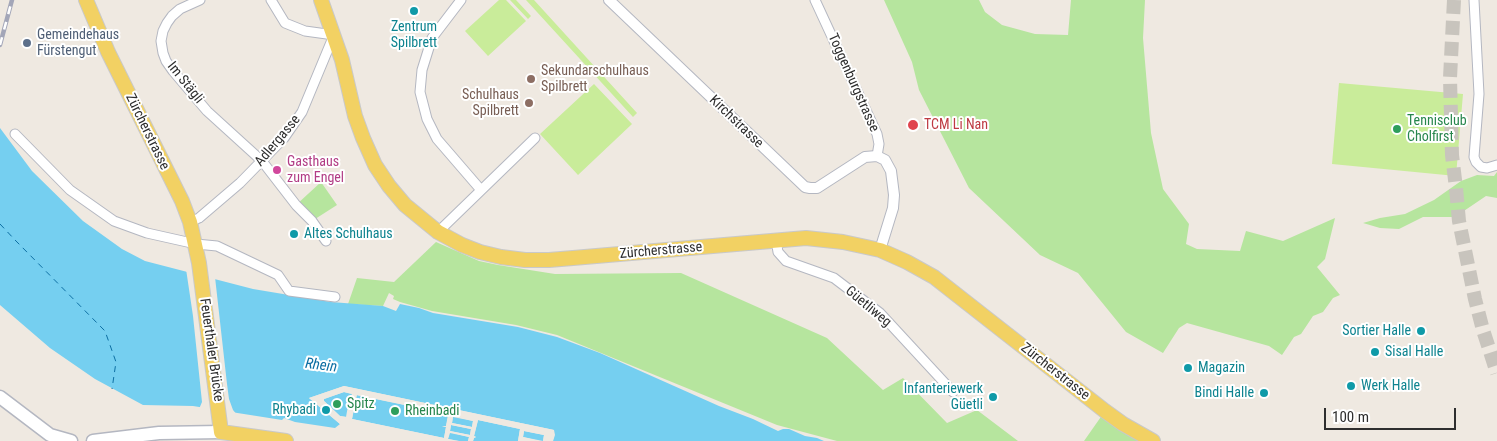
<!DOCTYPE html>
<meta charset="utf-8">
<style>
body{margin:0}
#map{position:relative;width:1497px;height:441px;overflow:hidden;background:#efe9e1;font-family:"Roboto Condensed",sans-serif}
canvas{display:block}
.scale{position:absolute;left:1324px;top:408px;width:132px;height:22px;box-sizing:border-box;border:2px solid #2e2e2e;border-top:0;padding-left:6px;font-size:15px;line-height:18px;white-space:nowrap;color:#2e2e2e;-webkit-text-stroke:4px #fff;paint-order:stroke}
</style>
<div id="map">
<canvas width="1497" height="441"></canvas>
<div class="scale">100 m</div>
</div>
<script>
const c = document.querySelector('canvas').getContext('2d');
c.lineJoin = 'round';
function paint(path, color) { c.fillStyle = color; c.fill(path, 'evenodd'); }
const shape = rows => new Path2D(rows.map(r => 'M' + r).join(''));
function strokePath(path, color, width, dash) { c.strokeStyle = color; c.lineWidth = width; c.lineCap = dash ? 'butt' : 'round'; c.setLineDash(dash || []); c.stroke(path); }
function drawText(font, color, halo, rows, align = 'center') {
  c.font = font + ' "Roboto Condensed",sans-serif'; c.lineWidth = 4; c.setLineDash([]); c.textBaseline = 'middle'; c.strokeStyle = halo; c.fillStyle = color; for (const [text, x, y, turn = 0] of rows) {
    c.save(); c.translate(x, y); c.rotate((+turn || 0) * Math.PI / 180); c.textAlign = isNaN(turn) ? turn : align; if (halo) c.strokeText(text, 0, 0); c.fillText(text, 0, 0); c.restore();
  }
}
const green = shape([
 [884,0,979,0,985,12,1002,25,1035,34,1068,35,1071,0,1145,0,1143,38,1151,133,1163,189,1189,224,1186,244,1197,249,1240,251,1246,231,1283,241,1335,218,1325,259,1317,267,1340,295,1333,298,1323,312,1313,316,1301,334,1294,337,1282,355,1269,346,1187,323,1179,328,1163,353,1126,332,1078,273,1040,255,969,188,919,90,912,62],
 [1497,172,1497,198,1486,196,1455,217,1423,217,1399,229,1380,228,1363,223,1380,218,1405,214,1434,200,1461,181,1477,175,1494,176],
 [321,182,337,205,312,221,296,205],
 [436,242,479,261,498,265,555,274,681,273,827,338,883,390,903,378,947,423,977,410,1018,441,837,441,777,425,557,335,516,325,432,311,400,302,393,299,394,296,389,293,383,306,348,304,357,278,394,282],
 [1105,411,1153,441,1084,441]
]);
const pitch = shape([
 [499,0,506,0,526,21,488,56,465,31],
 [510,0,516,0,531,16,528,19],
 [526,0,534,0,637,113,633,117],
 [1339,83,1463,94,1456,176,1332,164],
 [594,84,632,124,578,175,540,134]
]);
const water = shape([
 [0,128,32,171,83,221,122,249,145,261,253,289,331,302,383,306,396,311,400,304,419,308,433,313,518,327,557,337,600,353,719,406,753,419,778,431,783,429,789,429,805,436,817,438,824,441,553,441,554,430,344,386,309,398,340,424,335,428,295,422,284,418,282,420,193,406,143,405,95,379,50,348,0,305],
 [344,392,352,394,347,417,340,416,324,401,324,399],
 [357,395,449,414,446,426,442,426,446,427,444,438,352,419],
 [453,416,473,421,472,427,452,423],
 [478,420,520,429,518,441,473,441,474,438,476,437,474,436],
 [451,425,471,429,470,435,450,431],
 [524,431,544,435,543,441,523,437],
 [449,432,469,437,468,441,459,441,448,439]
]);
const pier = shape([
 [186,269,215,277,227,384,229,399,233,410,238,416,199,409,202,402,193,316],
 [344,386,554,430,555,435,553,441,550,441,552,432,344,389,314,399,341,422,342,424,340,424,309,398],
 [345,390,353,392,354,394,357,393,449,412,451,415,453,414,474,418,475,420,478,418,521,426,523,429,545,433,546,435,545,441,543,441,544,435,524,431,523,437,539,441,523,439,522,441,518,441,520,429,478,420,474,436,476,437,474,438,473,441,468,441,469,437,450,433,448,439,459,441,443,440,351,421,349,419,353,402,351,403,349,419,339,418,322,403,321,401,323,396],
 [344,392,352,394,350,400,349,400,346,417,340,416,324,401,324,399],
 [356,395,448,414,446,426,442,426,446,427,444,438,352,419],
 [453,417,473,421,472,427,452,423],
 [451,425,471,429,470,435,450,431]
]);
const ferry = shape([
 [0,224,16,241,105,331,116,362,112,389]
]);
const trunkTunnel = shape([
 [1454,0,1450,78,1452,155,1456,188,1459,221,1475,299,1483,330,1497,373]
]);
const minor = shape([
 [200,0,180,9,172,16,167,23,163,31,161,41,163,53,166,61,173,71,207,111,262,161,296,205,312,221,326,241],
 [461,0,432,38,422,70,420,92,427,119,437,139,481,190],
 [815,0,877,134,879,144,877,156],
 [1474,0,1479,94,1474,157,1476,162,1481,167,1487,168,1497,165],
 [15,134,70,190,114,221,147,233,196,244,217,246,278,275,289,291,335,297],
 [190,222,199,218,240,183,284,138,302,112,334,35,305,31,285,23,271,0],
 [438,232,535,138],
 [776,240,778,252,786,261,834,278,880,313,953,392]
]);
const tertiary = shape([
 [609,0,805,187,810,188,817,188,865,157,877,156,885,160,891,171,894,195,893,208,880,250]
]);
const secondary = shape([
 [0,397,50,435,71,441],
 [93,441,159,433,221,432]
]);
const primary = shape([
 [86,0,108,52,182,201,190,222,199,263,221,432,286,441],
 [321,0,342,60,355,116,363,138,375,165,389,186,405,205,438,232,462,245,480,252,501,257,525,260,549,260,573,258,806,238,843,242,880,250,907,262,934,277,1105,411,1123,424,1153,441]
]);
const rail = shape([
 [0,45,12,0]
]);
const markers = [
 [414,11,5,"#0f9aa8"],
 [27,43,5,"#5c6f8a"],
 [531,79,5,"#8d6e63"],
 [529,103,5,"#8d6e63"],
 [913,125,6,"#e0444e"],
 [1397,129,5,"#2e9e5b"],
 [277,170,5,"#d1479c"],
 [294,234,5,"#0f9aa8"],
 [1421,331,5,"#0f9aa8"],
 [1375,352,5,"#0f9aa8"],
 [1188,368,5,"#0f9aa8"],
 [1351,386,5,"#0f9aa8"],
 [1264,393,5,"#0f9aa8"],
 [993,397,5,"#0f9aa8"],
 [337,404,5,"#2e9e5b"],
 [326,410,5,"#0f9aa8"],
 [395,411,5,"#2e9e5b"]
];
const cultureNames = [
 ["Zentrum",414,27,"center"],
 ["Spilbrett",414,43,"center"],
 ["Altes Schulhaus",304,234],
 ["Sortier Halle",1411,331,"right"],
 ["Sisal Halle",1385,352],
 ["Magazin",1198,368],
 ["Werk Halle",1361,386],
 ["Infanteriewerk",983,389,"right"],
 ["Güetli",983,405,"right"],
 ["Bindi Halle",1254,393,"right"],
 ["Rhybadi",316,410,"right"]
];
const serviceNames = [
 ["Gemeindehaus",37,35],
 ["Fürstengut",37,51]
];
const educationNames = [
 ["Sekundarschulhaus",541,71],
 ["Spilbrett",541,87],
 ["Schulhaus",519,95,"right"],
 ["Spilbrett",519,111,"right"]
];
const streetNames = [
 ["Im Stägli",185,83,51],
 ["Toggenburgstrasse",853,83,66],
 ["Kirchstrasse",736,122,44],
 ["Zürcherstrasse",147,132,64],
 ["Adlergasse",278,141,-50],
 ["Zürcherstrasse",661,251,-5],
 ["Güetliweg",868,307,40],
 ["Feuerthaler Brücke",211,350,82],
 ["Zürcherstrasse",1055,372,38]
];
const leisureNames = [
 ["Tennisclub",1407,121],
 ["Cholfirst",1407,137],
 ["Spitz",347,404],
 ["Rheinbadi",405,411]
];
const healthNames = [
 ["TCM Li Nan",924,125]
];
const hotelNames = [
 ["Gasthaus",287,162],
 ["zum Engel",287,178]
];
const waterNames = [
 ["Rhein",321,366,7]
];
paint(green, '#b6e59e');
paint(pitch, '#c9ec9a');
paint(water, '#75cff0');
paint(pier, '#efe9e1');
strokePath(ferry, '#0d6fa3', 1, [6, 5]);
strokePath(trunkTunnel, '#c8c4bd', 14, [14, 7]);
strokePath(minor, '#b4b7c1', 11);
strokePath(tertiary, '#b4b7c1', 12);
strokePath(secondary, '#b4b7c1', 15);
strokePath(primary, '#c9c9c9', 16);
strokePath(minor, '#fff', 9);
strokePath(tertiary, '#fff', 10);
strokePath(secondary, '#fff', 12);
strokePath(primary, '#f2d163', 14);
strokePath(rail, '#a3a6b8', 4.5);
strokePath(rail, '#fff', 2.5, [8]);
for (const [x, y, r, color] of markers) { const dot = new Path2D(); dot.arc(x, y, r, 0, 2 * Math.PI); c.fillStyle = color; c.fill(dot); strokePath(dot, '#fff', 2); }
drawText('14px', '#0d838f', '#fff', cultureNames, 'left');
drawText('14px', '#4e5e75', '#fff', serviceNames, 'left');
drawText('14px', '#785e54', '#fff', educationNames, 'left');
drawText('14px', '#2e2e2e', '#fff', streetNames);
drawText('14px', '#27864d', '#fff', leisureNames, 'left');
drawText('14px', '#be3a42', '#fff', healthNames, 'left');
drawText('14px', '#b23c85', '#fff', hotelNames, 'left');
drawText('italic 15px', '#0d6fa3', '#fff', waterNames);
</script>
